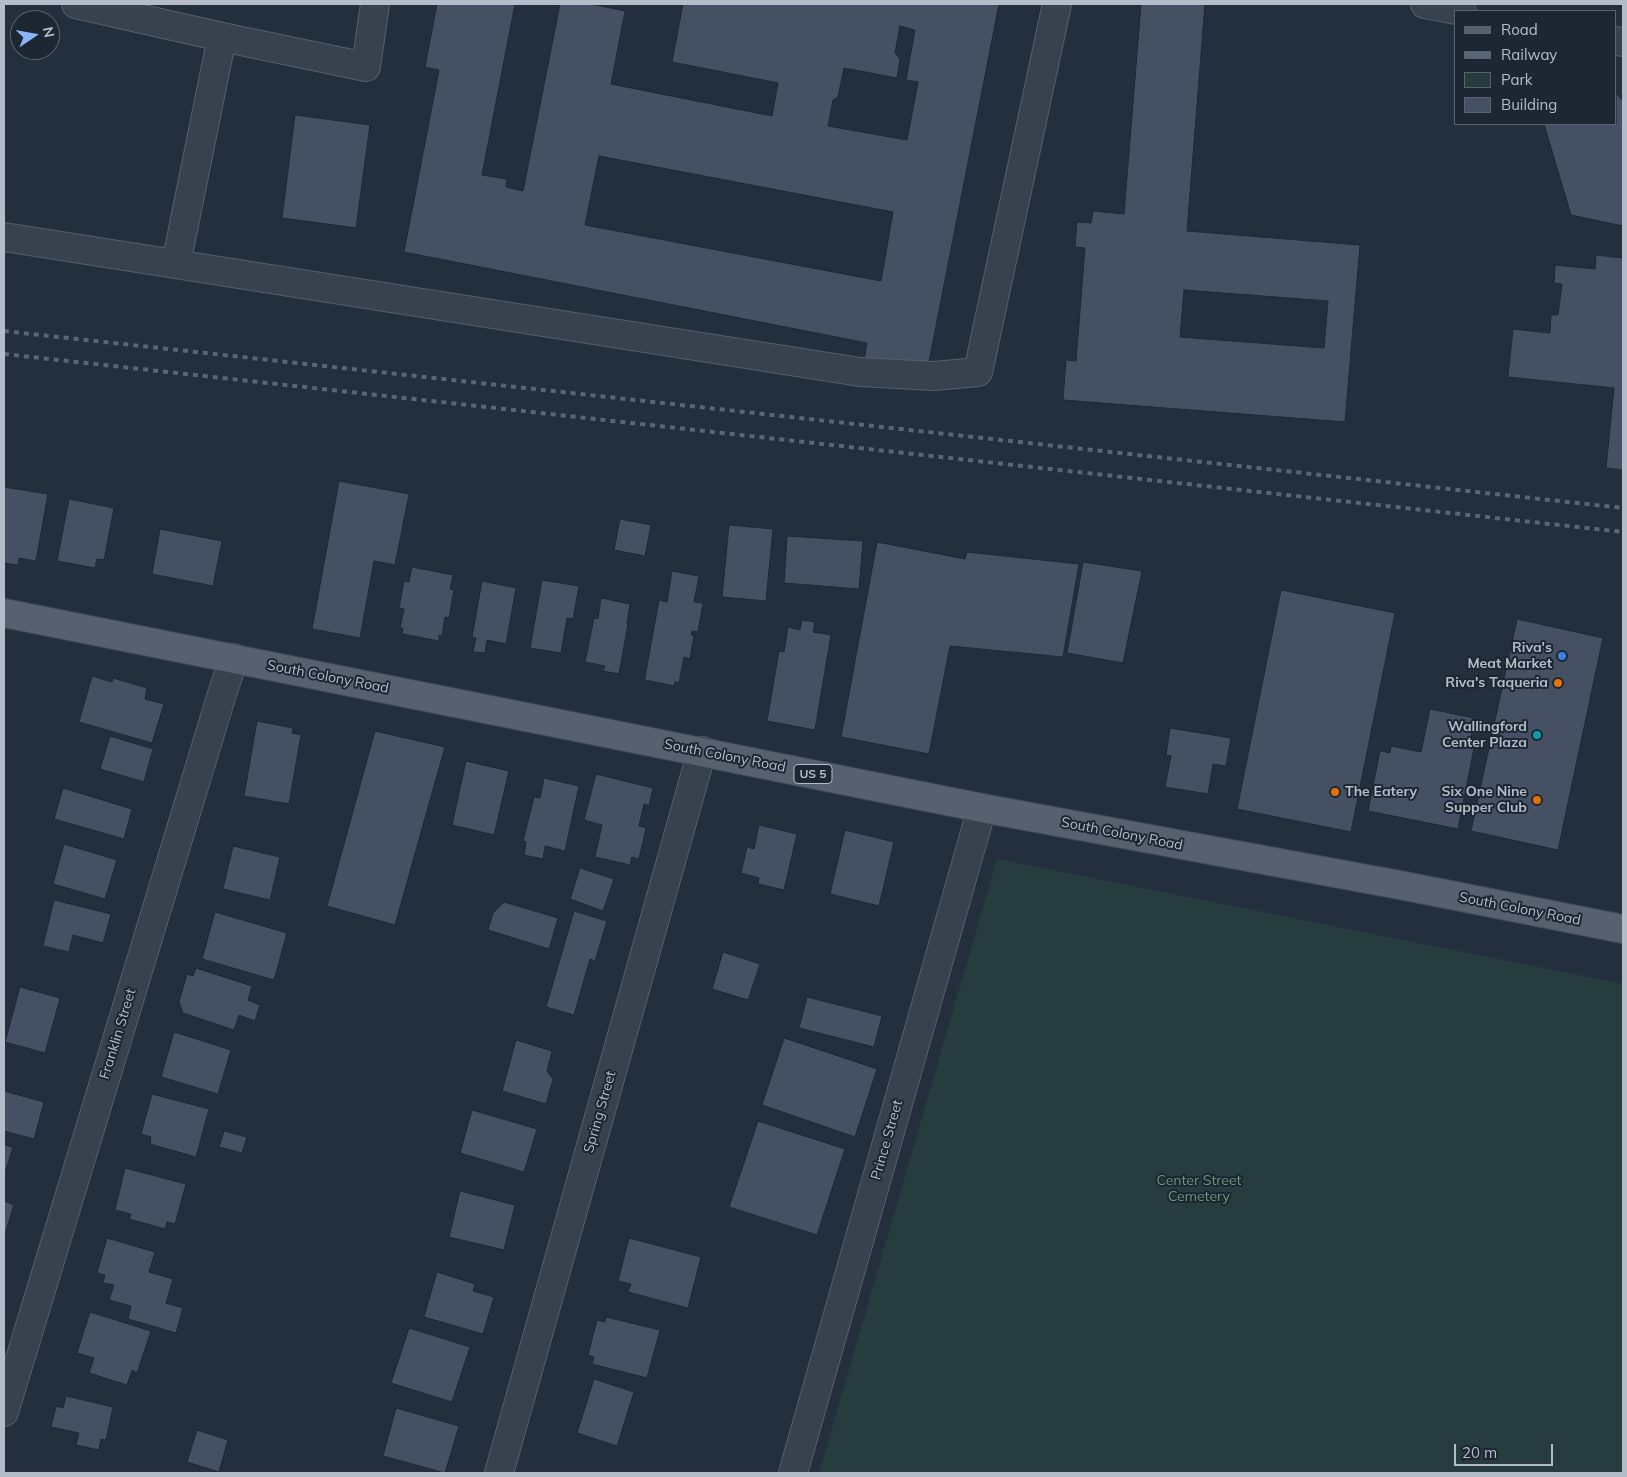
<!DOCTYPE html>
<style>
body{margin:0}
#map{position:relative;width:1627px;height:1477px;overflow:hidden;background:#242f3e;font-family:Mulish,sans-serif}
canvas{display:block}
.frame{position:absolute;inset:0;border:5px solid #b4bcc9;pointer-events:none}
.legend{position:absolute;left:1454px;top:10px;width:162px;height:115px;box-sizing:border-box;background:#1d2633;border:1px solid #59626f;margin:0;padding:6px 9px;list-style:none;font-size:15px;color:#b4bcc9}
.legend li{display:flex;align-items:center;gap:10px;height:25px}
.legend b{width:25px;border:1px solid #59626f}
.north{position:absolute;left:10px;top:10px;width:50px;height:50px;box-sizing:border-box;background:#1d2633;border:1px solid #59626f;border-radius:50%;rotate:78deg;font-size:14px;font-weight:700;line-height:20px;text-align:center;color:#b4bcc9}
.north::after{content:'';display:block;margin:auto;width:18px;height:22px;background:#8ab4f8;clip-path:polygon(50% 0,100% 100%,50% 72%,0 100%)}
.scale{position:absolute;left:1454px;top:1444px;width:99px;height:22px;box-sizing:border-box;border:2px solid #b4bcc9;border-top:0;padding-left:6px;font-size:15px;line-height:18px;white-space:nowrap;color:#b4bcc9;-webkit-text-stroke:4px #1d2633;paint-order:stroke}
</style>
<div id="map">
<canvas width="1627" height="1477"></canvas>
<div class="frame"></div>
<ul class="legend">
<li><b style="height:6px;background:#56606e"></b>Road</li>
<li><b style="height:6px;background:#5a6575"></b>Railway</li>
<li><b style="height:14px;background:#263c3f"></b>Park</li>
<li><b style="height:14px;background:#455162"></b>Building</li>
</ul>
<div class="north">N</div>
<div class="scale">20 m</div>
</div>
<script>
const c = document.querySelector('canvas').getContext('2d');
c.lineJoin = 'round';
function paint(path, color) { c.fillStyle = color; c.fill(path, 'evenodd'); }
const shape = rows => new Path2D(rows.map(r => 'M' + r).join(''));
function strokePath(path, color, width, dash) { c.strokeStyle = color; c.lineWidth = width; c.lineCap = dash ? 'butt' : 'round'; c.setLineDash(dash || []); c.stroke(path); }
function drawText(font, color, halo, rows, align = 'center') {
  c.font = font + ' Mulish,sans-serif'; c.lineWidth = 4; c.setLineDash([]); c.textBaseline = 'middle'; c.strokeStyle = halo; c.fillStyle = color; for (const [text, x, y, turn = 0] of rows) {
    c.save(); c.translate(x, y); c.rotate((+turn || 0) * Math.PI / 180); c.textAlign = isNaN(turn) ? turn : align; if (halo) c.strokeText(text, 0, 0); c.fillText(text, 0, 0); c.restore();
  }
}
const green = shape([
 [997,859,1623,984,1623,1473,819,1473]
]);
const building = shape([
 [437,4,515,4,482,175,507,179,506,187,523,191,560,4,591,4,625,11,611,84,772,116,778,83,672,62,683,4,999,4,927,372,864,360,867,343,404,252,439,70,425,67,437,4],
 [900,26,915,30,906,80,918,82,907,140,828,126,833,100,838,97,844,68,897,78,900,59,895,53,900,26],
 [599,156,893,212,881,281,585,225,599,156],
 [1141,4,1205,4,1187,231,1360,245,1345,422,1063,400,1066,360,1076,361,1085,248,1075,247,1077,222,1091,223,1093,211,1124,214,1141,4],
 [1184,290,1328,301,1324,348,1180,337,1184,290],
 [1616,93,1623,101,1623,226,1571,215,1544,124,1616,124,1616,93],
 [295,115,370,125,356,228,282,218,295,115],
 [1596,255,1623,258,1623,470,1606,468,1614,388,1508,377,1513,329,1550,333,1551,315,1558,315,1562,284,1554,283,1555,265,1595,269,1596,255],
 [339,481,409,494,395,565,374,561,360,638,312,629,339,481],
 [4,487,48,494,36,561,19,558,18,565,4,563,4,487],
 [69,499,114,508,104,560,97,559,95,568,57,561,69,499],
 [620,519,651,525,645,556,614,550,620,519],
 [729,525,773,529,766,601,722,597,729,525],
 [160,529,222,541,213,586,152,574,160,529],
 [787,536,863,541,859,589,784,583,787,536],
 [877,542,965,559,967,552,1079,564,1063,657,950,646,929,754,841,737,877,542],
 [1083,562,1142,571,1123,663,1067,653,1083,562],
 [412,567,453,575,450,589,454,590,449,618,445,617,442,636,439,635,439,641,402,634,403,628,400,628,404,609,399,608,404,581,409,582,412,567],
 [672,571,699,576,694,602,703,603,698,632,692,631,691,635,694,635,690,659,684,657,679,683,675,682,674,686,645,680,645,677,659,600,667,602,672,571],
 [542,580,579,586,573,619,567,618,561,653,530,648,542,580],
 [482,581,516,588,506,644,487,640,485,653,473,652,476,638,472,637,482,581],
 [1281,590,1395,613,1351,832,1237,809,1281,590],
 [601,598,630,604,627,624,628,624,619,674,603,671,605,666,585,662,594,618,598,619,601,598],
 [1517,619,1603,638,1558,850,1471,831,1517,619],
 [802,620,815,622,813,632,831,635,815,730,767,721,779,651,784,652,788,627,800,630,802,620],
 [92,676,112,682,113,678,147,688,145,699,164,704,152,743,79,722,92,676],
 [1430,709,1474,718,1471,737,1476,738,1458,829,1368,811,1380,751,1390,753,1391,746,1421,752,1430,709],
 [257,721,293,728,292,733,301,735,289,804,244,796,257,721],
 [1170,728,1231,738,1226,766,1213,764,1208,794,1165,787,1171,756,1166,755,1170,728],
 [375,731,445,747,395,925,327,906,375,731],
 [110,736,153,749,144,782,100,769,110,736],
 [466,761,509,771,494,835,452,825,466,761],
 [596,774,653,788,649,806,644,804,639,826,646,828,639,859,632,857,630,865,595,857,602,825,584,820,596,774],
 [544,778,579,786,565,851,545,846,543,859,524,855,526,842,523,841,534,797,540,798,544,778],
 [63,788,132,809,124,839,54,819,63,788],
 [759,825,797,834,784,890,758,884,759,878,741,873,747,847,754,849,759,825],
 [845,830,894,842,879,906,830,894,845,830],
 [64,844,117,860,105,899,53,884,64,844],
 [233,846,280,857,270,900,223,889,233,846],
 [580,868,614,879,603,911,570,899,580,868],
 [54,900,111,914,103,943,73,935,69,952,43,946,54,900],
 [504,902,558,918,549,949,488,930,493,913,504,902],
 [574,911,607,921,595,961,590,959,574,1015,546,1007,574,911],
 [215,912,287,933,274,980,202,959,215,912],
 [723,952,760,964,748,1000,712,989,723,952],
 [196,968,252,986,248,1000,260,1005,255,1021,239,1015,234,1030,183,1013,179,1002,187,974,193,976,196,968],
 [20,987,60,998,45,1053,5,1042,20,987],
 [807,997,882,1016,874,1047,799,1028,807,997],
 [174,1032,231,1050,218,1094,161,1077,174,1032],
 [784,1038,877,1069,855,1137,762,1105,784,1038],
 [516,1040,552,1051,547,1071,553,1079,546,1104,502,1091,516,1040],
 [4,1091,44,1102,34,1139,4,1131,4,1091],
 [152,1094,209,1109,196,1157,150,1144,151,1137,141,1134,152,1094],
 [472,1110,537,1129,524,1172,460,1153,472,1110],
 [758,1121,845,1149,817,1235,729,1207,758,1121],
 [224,1131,247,1137,242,1153,219,1147,224,1131],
 [4,1145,13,1147,4,1176,4,1145],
 [125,1168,186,1184,175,1224,167,1222,165,1229,129,1219,131,1214,115,1210,125,1168],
 [460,1191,515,1205,504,1250,449,1237,460,1191],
 [4,1201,14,1205,4,1237,4,1201],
 [107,1238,155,1252,149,1272,173,1279,166,1303,183,1308,176,1333,128,1319,131,1306,109,1300,114,1285,103,1283,105,1275,97,1273,107,1238],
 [629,1238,701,1257,688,1308,628,1292,631,1284,618,1281,629,1238],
 [437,1272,475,1284,473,1291,494,1297,483,1334,424,1317,437,1272],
 [90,1312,151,1331,137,1373,132,1370,127,1385,89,1373,94,1358,77,1353,90,1312],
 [606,1317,660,1330,647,1378,592,1364,594,1357,588,1355,597,1320,605,1322,606,1317],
 [409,1328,470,1347,452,1402,391,1383,409,1328],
 [594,1379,634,1392,617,1446,577,1433,594,1379],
 [66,1396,113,1407,106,1440,101,1439,99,1450,76,1445,79,1433,51,1427,56,1406,63,1408,66,1396],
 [396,1408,459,1426,445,1473,383,1456,396,1408],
 [197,1430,228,1440,219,1472,187,1462,197,1430]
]);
const minor = shape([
 [76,4,222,37],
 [1425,4,1462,11],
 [1616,41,1623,42],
 [4,237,860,372,934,376,978,372,1057,4],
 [176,264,222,37,366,67,375,4],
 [4,1412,222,694,234,658],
 [499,1473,702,751],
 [793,1473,982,808]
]);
const major = shape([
 [4,613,982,808,1405,886,1623,929]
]);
const rail = shape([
 [4,331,1623,508],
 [4,354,1623,532]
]);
const markers = [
 [1562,656,5,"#3f7fe0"],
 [1558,683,5,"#e8710a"],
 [1537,735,5,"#0f9aa8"],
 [1335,792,5,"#e8710a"],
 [1537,800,5,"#e8710a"]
];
const shields = [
 [813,774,38]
];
const shieldNames = [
 ["US 5",813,774]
];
const poiNames = [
 ["Riva's",1552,648],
 ["Meat Market",1552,664],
 ["Riva's Taqueria",1548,683],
 ["Wallingford",1527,727],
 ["Center Plaza",1527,743],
 ["The Eatery",1345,792,"left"],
 ["Six One Nine",1527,792],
 ["Supper Club",1527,808]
];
const streetNames = [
 ["South Colony Road",328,677,11],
 ["South Colony Road",725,756,11],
 ["South Colony Road",1122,834,11],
 ["South Colony Road",1520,909,11],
 ["Franklin Street",118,1034,-73],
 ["Spring Street",600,1112,-74],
 ["Prince Street",887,1140,-74]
];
const parkNames = [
 ["Center Street",1199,1181],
 ["Cemetery",1199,1197]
];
paint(green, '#263c3f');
paint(building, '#455162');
strokePath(building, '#1f2835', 1);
strokePath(minor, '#565f6c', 30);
strokePath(major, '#414a57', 30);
strokePath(minor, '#38414e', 28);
strokePath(major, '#56606e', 28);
strokePath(rail, '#5a6575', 4, [5, 5]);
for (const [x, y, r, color] of markers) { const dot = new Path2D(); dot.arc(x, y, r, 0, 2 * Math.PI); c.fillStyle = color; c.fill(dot); strokePath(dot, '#1d2633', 2); }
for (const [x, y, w] of shields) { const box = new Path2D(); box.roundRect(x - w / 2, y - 9.5, w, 19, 4); c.fillStyle = '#1d2633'; c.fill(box); strokePath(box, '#b4bcc9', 1); }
drawText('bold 12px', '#b4bcc9', null, shieldNames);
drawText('bold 14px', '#b4bcc9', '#1d2633', poiNames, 'right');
drawText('14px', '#b4bcc9', '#1d2633', streetNames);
drawText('14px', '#6b9a76', '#1d2633', parkNames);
</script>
